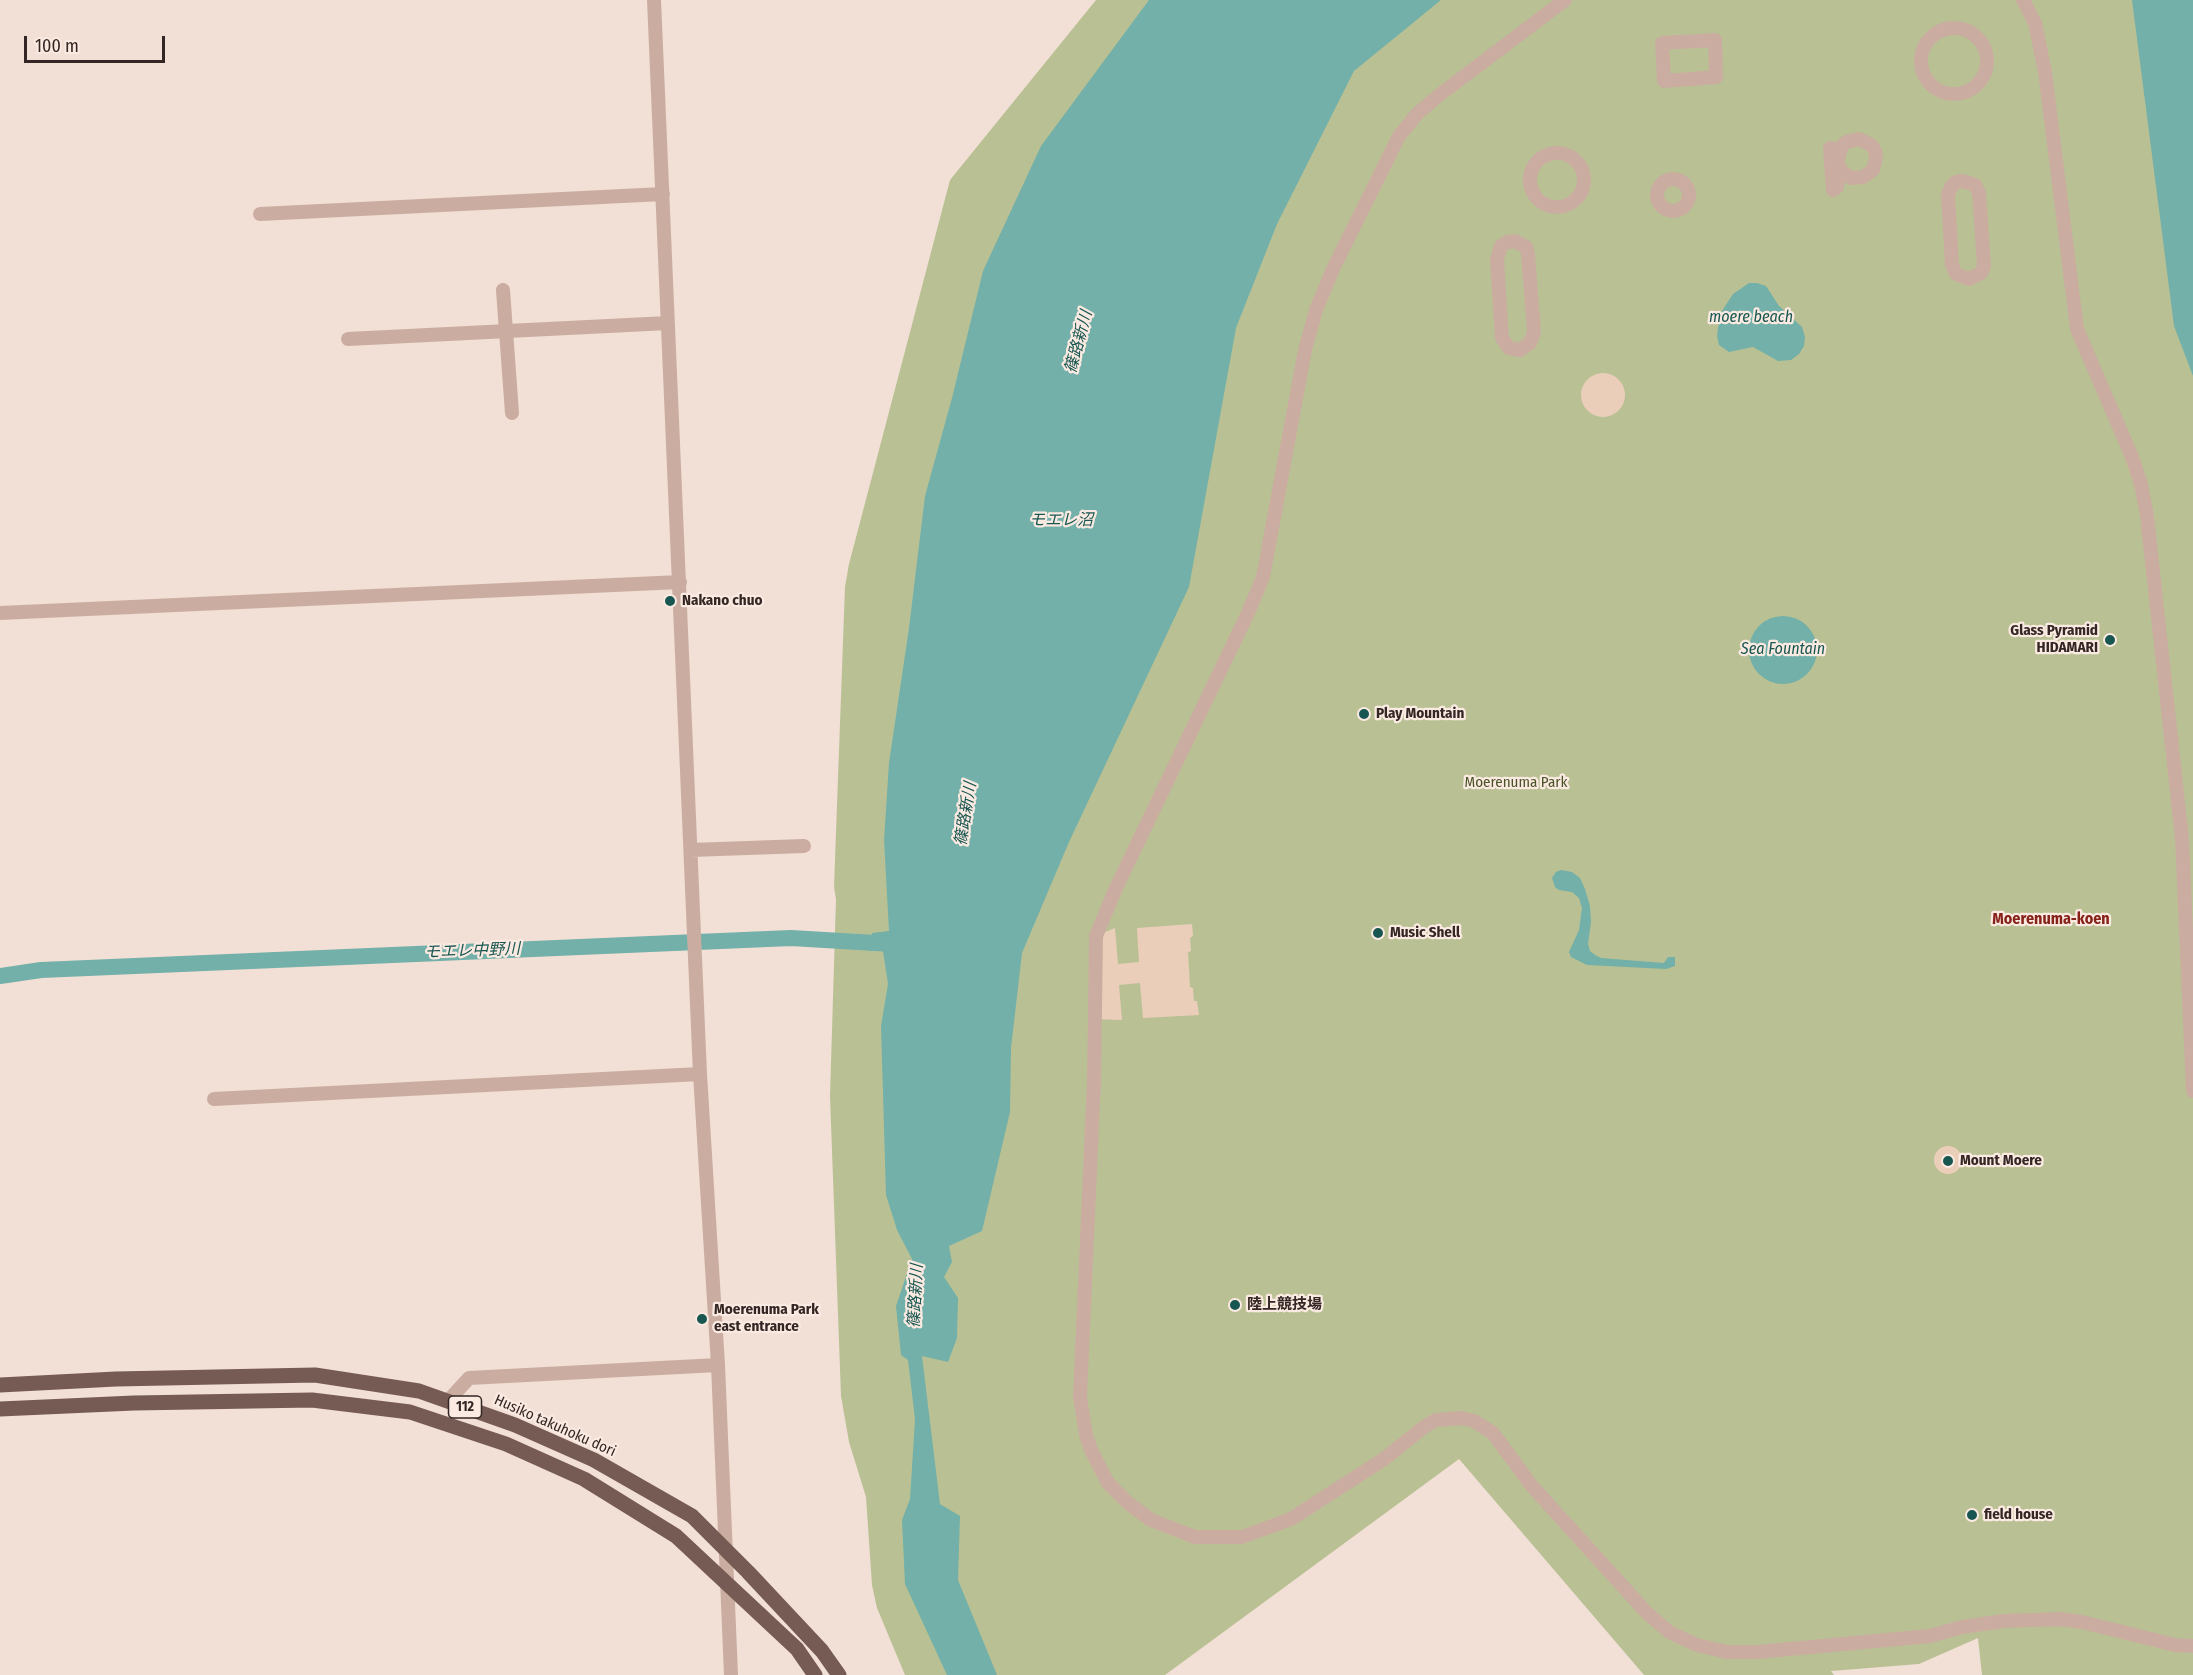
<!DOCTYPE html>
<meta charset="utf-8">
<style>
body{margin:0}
#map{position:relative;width:2193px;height:1675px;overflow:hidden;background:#f2dfd5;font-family:"Fira Sans Condensed",sans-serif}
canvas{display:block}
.scale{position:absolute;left:24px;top:36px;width:141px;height:27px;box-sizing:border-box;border:3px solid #332624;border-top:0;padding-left:8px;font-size:18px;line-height:21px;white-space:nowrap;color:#332624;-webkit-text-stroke:4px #faeae1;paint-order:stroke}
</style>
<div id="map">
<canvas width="2193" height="1675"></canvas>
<div class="scale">100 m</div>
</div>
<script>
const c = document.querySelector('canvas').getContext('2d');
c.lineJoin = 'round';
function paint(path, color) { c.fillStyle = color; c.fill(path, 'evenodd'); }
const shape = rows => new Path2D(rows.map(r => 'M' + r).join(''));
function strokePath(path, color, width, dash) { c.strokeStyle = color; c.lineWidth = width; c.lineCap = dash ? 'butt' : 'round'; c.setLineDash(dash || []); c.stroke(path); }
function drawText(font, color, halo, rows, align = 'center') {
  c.font = font + ' "Fira Sans Condensed","Noto Sans JP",sans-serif'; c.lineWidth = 4.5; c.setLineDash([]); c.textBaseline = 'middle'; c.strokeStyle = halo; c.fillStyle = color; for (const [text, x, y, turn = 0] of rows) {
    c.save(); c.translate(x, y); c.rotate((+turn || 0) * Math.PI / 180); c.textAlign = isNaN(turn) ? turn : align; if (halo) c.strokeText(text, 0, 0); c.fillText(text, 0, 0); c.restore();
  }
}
const green = shape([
 [1096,0,2193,0,2193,1675,1982,1675,1978,1638,1919,1664,1831,1671,1834,1675,1644,1675,1459,1459,1165,1675,905,1675,877,1608,872,1585,866,1497,849,1442,841,1396,830,1096,836,899,834,887,845,587,849,564,950,180]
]);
const plaza = shape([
 '1581 395a22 22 0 1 1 44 0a22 22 0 1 1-44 0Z',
 [1192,924,1193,936,1190,938,1191,951,1188,952,1190,987,1193,988,1194,1001,1197,1001,1199,1015,1143,1018,1140,983,1119,985,1122,1020,1094,1019,1096,936,1115,928,1118,964,1139,962,1137,928],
 '1934 1160a14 14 0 1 1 28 0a14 14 0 1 1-28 0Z'
]);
const water = shape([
 [1149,0,1441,0,1354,71,1277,224,1236,328,1189,587,1069,842,1022,953,1011,1048,1010,1112,982,1231,949,1246,952,1262,944,1277,958,1298,957,1338,948,1362,922,1356,940,1504,960,1516,958,1580,997,1675,947,1675,905,1584,902,1520,910,1499,915,1419,908,1360,901,1355,896,1306,912,1259,897,1230,886,1195,881,1026,888,984,883,951,869,951,872,933,889,931,884,840,889,763,909,628,925,496,952,398,983,271,1041,146],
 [2132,0,2193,0,2193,376,2174,326],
 [1749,283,1757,283,1766,286,1779,306,1802,327,1805,337,1804,346,1799,354,1791,360,1778,361,1753,347,1729,352,1719,345,1717,336,1720,314,1733,294],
 '1749 650a34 34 0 1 1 68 0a34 34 0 1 1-68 0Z',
 [1561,870,1572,872,1580,878,1585,889,1590,906,1591,922,1588,944,1590,951,1595,955,1601,958,1664,963,1668,957,1675,957,1675,966,1666,969,1587,965,1571,957,1569,952,1579,930,1582,908,1579,898,1572,892,1559,890,1555,887,1552,878,1556,872]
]);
const river = shape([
 [0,976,41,970,791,938,892,944]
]);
const minor = shape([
 [654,0,700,1074,718,1365,731,1675],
 [1565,0,1438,96,1418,113,1399,136,1333,269,1316,310,1305,350,1263,577,1248,613,1116,888,1096,936,1094,1080,1080,1397,1086,1435,1091,1450,1108,1483,1128,1503,1151,1520,1195,1537,1242,1537,1291,1519,1384,1459,1424,1427,1436,1420,1461,1418,1474,1421,1493,1433,1531,1485,1647,1613,1669,1632,1697,1645,1727,1652,1757,1652,1930,1636,1962,1627,2004,1621,2060,1619,2082,1622,2175,1645,2193,1646],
 [2023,0,2035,23,2045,72,2077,329,2132,457,2141,484,2147,516,2182,839,2193,1091],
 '1921 61a33 33 0 1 1 66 0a33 33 0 1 1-66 0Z',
 [1715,40,1716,77,1664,81,1662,43,1715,40],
 [1859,139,1871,145,1875,151,1876,158,1873,170,1863,177,1851,178,1841,171,1839,165,1837,187,1833,190,1830,148,1838,150,1839,156,1841,147,1846,142,1859,139],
 '1530 180a27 27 0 1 1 54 0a27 27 0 1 1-54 0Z',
 '1657 195a16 16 0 1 1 32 0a16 16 0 1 1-32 0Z',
 [1963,181,1975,185,1979,193,1984,266,1981,273,1969,279,1956,274,1952,265,1948,195,1951,187,1956,182,1963,181],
 [260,214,663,194],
 [1515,241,1526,247,1528,254,1534,332,1530,343,1520,350,1509,348,1502,338,1497,259,1501,246,1507,242,1515,241],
 [503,290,512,413],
 [348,339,668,323],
 [0,613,680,582],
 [691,850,804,846],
 [214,1099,700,1074],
 [448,1401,469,1378,718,1365]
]);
const major = shape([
 [0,1385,116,1379,315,1375,419,1391,515,1425,594,1460,692,1516,748,1572,822,1651,839,1675],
 [0,1409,134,1403,312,1400,410,1412,506,1444,584,1479,676,1536,797,1649,815,1675]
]);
const markers = [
 [670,601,6,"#185651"],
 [2110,640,6,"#185651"],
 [1364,714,6,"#185651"],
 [1378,933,6,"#185651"],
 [1948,1161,6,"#185651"],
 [1235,1305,6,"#185651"],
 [702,1319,6,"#185651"],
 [1972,1515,6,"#185651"]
];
const shields = [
 [465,1407,33]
];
const shieldNames = [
 ["112",465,1407]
];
const poiNames = [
 ["Nakano chuo",682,601],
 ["Glass Pyramid",2098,631,"right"],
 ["HIDAMARI",2098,648,"right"],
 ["Play Mountain",1376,714],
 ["Music Shell",1390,933],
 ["Mount Moere",1960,1161],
 ["陸上競技場",1247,1305],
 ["Moerenuma Park",714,1310],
 ["east entrance",714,1327],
 ["field house",1984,1515]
];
const parkNames = [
 ["Moerenuma Park",1516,783]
];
const streetNames = [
 ["Husiko takuhoku dori",555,1426,24]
];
const waterNames = [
 ["moere beach",1751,318],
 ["篠路新川",1079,342,-75],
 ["モエレ沼",1061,521],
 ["Sea Fountain",1783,650],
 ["篠路新川",966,814,-81],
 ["モエレ中野川",472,951,-2],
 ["篠路新川",916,1296,-87]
];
const neighbourhoodNames = [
 ["Moerenuma-koen",2051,920]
];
paint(green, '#b9c194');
paint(plaza, '#ebceba');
paint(water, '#72b0a9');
strokePath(river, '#72b0a9', 16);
strokePath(minor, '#caada0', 14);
strokePath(major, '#765a54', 15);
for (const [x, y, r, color] of markers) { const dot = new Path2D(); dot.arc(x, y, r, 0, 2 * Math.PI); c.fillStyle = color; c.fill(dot); strokePath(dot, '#faeae1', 2); }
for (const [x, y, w] of shields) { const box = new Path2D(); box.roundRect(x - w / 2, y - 11, w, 22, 4.5); c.fillStyle = '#faeae1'; c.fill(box); strokePath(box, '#332624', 1.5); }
drawText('bold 14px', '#332624', null, shieldNames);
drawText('bold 15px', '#332624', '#faeae1', poiNames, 'left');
drawText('15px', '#4a5327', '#faeae1', parkNames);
drawText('15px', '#332624', '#faeae1', streetNames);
drawText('italic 16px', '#185651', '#faeae1', waterNames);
drawText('bold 16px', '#862219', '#faeae1', neighbourhoodNames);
</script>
